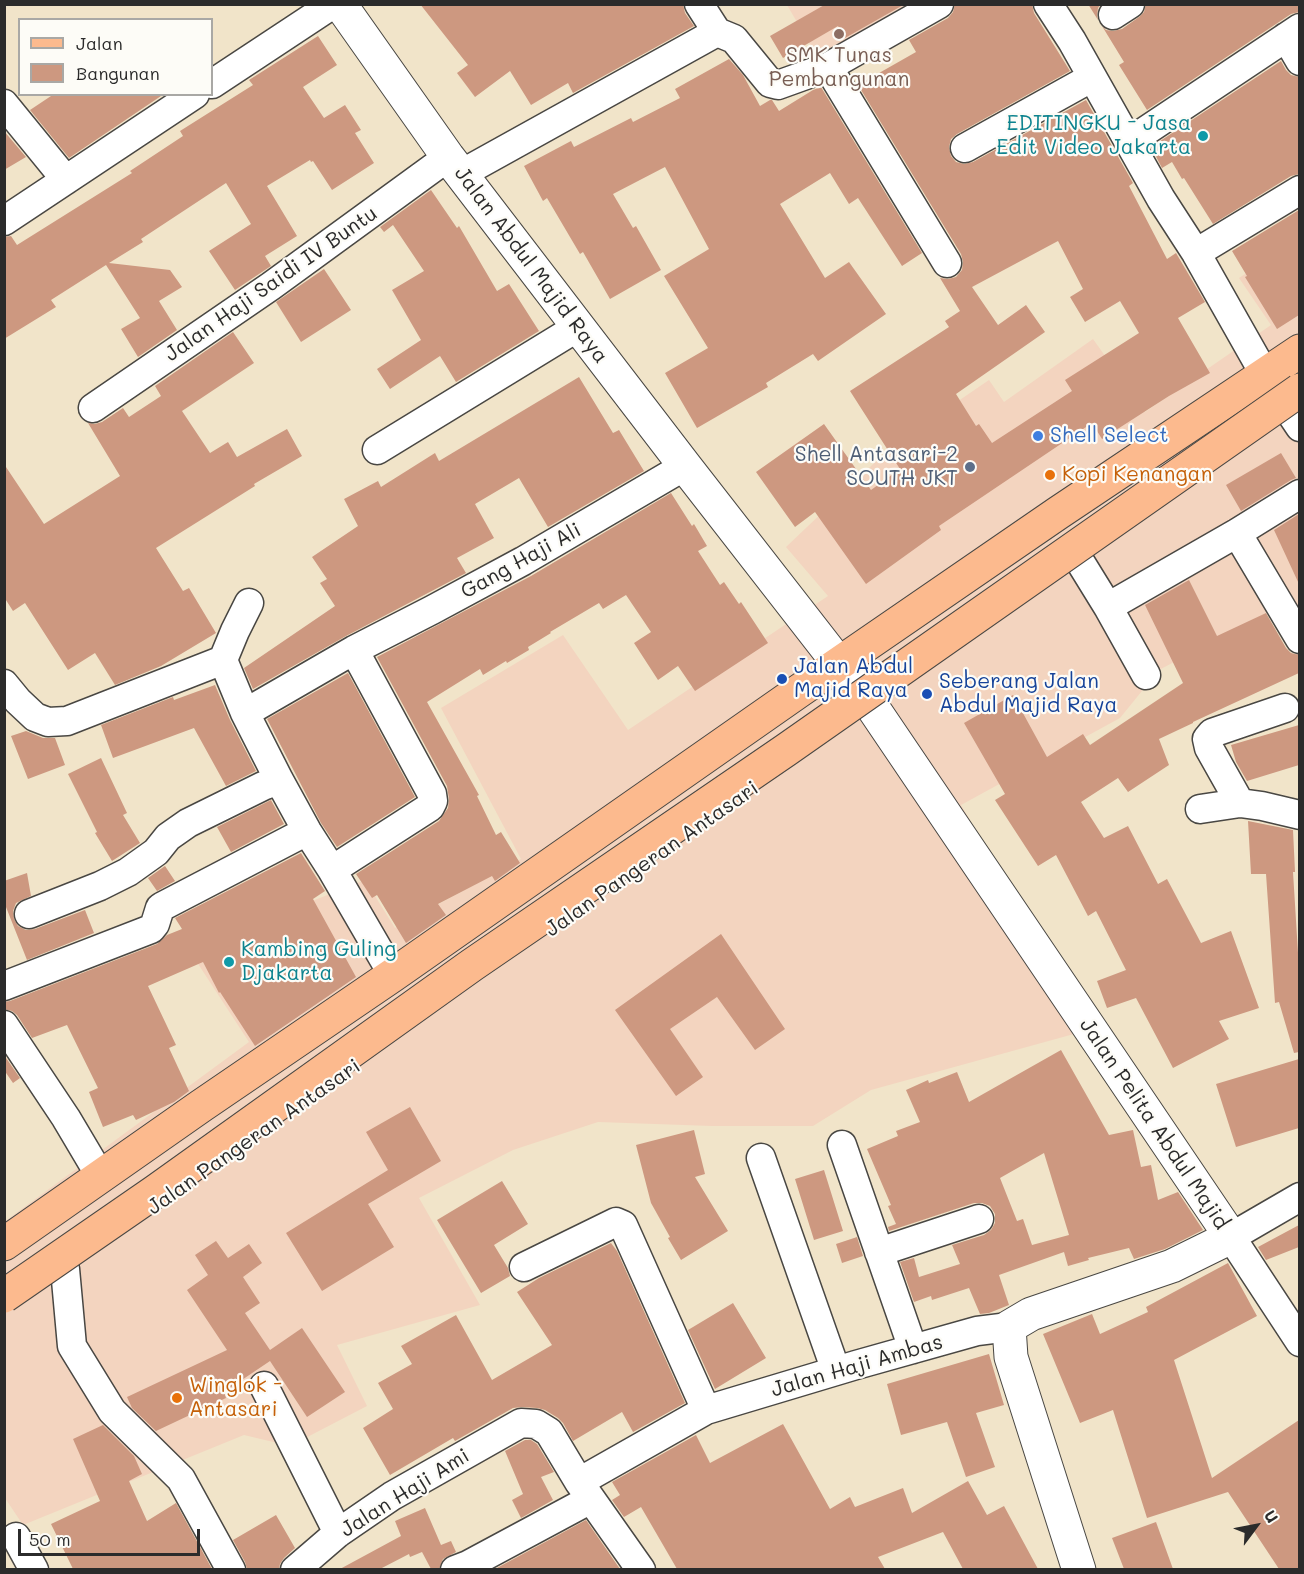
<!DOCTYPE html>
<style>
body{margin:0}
#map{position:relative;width:1304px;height:1574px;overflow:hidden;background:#f1e4c9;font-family:Mali,sans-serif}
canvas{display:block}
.frame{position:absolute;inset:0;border:6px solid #2b2b2b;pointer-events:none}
.legend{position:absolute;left:18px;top:18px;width:195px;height:78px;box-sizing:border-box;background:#fdfcf7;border:2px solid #a9a8a5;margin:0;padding:8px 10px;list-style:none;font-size:18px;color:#2b2b2b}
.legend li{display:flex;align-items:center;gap:12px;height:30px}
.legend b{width:30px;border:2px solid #a9a8a5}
.north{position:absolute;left:1226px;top:1496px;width:60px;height:60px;-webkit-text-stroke:4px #fdfcf7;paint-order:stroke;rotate:58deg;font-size:16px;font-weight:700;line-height:24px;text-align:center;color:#2b2b2b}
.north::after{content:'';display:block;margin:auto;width:21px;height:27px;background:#2b2b2b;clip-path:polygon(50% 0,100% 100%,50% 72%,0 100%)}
.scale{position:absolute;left:18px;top:1529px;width:182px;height:27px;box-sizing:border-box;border:3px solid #2b2b2b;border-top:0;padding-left:8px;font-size:18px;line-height:21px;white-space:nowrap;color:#2b2b2b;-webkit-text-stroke:4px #fdfcf7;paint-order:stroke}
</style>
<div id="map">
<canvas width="1304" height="1574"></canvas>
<div class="frame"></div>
<ul class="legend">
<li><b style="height:8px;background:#fcba8e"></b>Jalan</li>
<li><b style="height:16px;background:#cd9880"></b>Bangunan</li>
</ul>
<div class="north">U</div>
<div class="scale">50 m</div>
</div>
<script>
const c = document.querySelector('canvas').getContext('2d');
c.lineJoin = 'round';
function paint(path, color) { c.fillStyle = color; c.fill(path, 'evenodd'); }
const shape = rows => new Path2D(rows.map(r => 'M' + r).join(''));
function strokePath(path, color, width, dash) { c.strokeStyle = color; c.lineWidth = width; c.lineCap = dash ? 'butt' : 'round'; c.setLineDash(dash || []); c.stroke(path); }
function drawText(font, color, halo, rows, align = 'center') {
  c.font = font + ' Mali,sans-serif'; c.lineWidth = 4.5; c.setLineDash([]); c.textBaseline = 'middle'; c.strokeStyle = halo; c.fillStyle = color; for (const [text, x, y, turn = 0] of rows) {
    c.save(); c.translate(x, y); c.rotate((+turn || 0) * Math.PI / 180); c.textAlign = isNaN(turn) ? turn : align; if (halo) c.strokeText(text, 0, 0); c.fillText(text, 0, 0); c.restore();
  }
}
const built = shape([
 [787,5,928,5,821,63],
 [1299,238,1299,662,1274,609,1159,670,1120,718,961,805,1092,1029,871,1090,813,1126,712,1126,598,1122,513,1150,419,1198,480,1305,337,1345,367,1406,290,1446,244,1435,23,1525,5,1498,4,1222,249,1042,189,950,365,880,395,928,521,859,441,708,563,635,628,730,828,596,786,547,891,447,989,380,1004,402,1093,339,1145,412,1271,325,1239,278]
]);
const building = shape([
 [420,4,683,4,685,13,694,26,573,93,568,83,531,105,510,71,475,97,457,73,468,65],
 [826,4,905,4,845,38,838,26,783,58,770,36],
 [955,4,1032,4,1034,13,1070,71,957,134,951,139,949,147,951,156,956,162,964,164,973,162,1086,100,1133,183,1129,186,1167,259,1176,253,1205,302,1178,318,1210,373,1169,396,1102,439,1092,423,939,526,941,530,866,584,815,512,795,527,756,472,824,424,871,490,900,469,850,391,949,327,945,321,960,311,940,278,948,279,956,277,962,270,963,262,961,254,858,85,916,52,909,40,948,18,953,12],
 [1058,241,1083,289,1070,297,1085,322,1120,301,1139,333,1065,380,1072,391,992,443,979,424,976,426,956,394,1045,332,1026,305,998,325,972,287],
 [1088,4,1101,4,1098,8,1097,15,1098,20],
 [1146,4,1299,4,1299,12,1291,14,1147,110,1119,65,1124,62,1102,26,1106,30,1113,31,1122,29,1139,17,1144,12],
 [318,36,337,65,303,87,324,118,345,105,361,130,355,133,374,163,332,190,313,161,311,162,310,160,267,186,297,236,265,256,271,266,235,290,209,251,251,224,226,183,141,239,143,242,109,263,170,270,182,287,159,301,177,330,138,357,121,329,140,318,106,265,51,300,56,307,4,339,4,237,11,236,17,245,132,173,130,171,183,136,180,131,253,85,249,80],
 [729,59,743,75,760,106,770,100,772,100,779,111,813,90,821,87,922,253,902,266,858,198,849,204,830,173,780,204,825,278,849,262,886,314,818,361,813,354,766,383,768,387,697,428,665,373,708,348,664,276,709,249,665,167,613,194,633,228,636,226,661,270,610,299,583,252,580,254,547,198,543,201,524,166,571,141,574,147,631,118,633,122,680,98,675,89],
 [1281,61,1286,70,1291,75,1299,77,1299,174,1291,176,1213,224,1184,178,1182,179,1172,162,1162,168,1151,147],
 [54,94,164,94,69,158,30,110],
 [4,131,26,157,4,170],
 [431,190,457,228,459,226,497,291,509,284,539,331,456,382,440,356,390,389,377,369,421,340,392,290,424,271,393,225,384,232,380,227],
 [1299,210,1299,315,1277,329,1245,277,1247,276,1232,251],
 [324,269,351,310,301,342,276,302],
 [233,332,254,363,182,411,210,453,228,442,237,457,287,429,302,456,254,484,255,486,156,548,183,591,189,588,216,633,161,666,115,685,95,653,68,670,25,603,13,611,4,597,4,464,44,524,120,476,88,423,95,424,102,422,123,408,129,417,161,396,155,386],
 [579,377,613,433,619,430,644,471,548,527,519,478,475,504,494,538,457,558,466,573,346,636,253,689,244,668,335,606,320,583,327,579,312,557,358,526,344,499,378,481,381,487,435,453,439,461],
 [1281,453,1296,478,1291,480,1241,511,1226,485],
 [671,493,692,526,694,524,707,546,698,551,720,585,724,582,739,604,741,602,768,643,695,691,678,666,658,680,634,643,651,632,626,595,603,609,599,603,550,632,551,633,528,647,529,650,507,663,506,661,483,675,480,669,427,702,479,795,477,796,496,835,501,832,520,863,495,881,492,876,438,904,446,915,406,943,377,895,372,898,356,874,439,821,448,808,449,799,447,786,377,657,531,576],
 [1299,514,1299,584,1274,530],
 [1189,580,1217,636,1266,613,1286,648,1291,653,1299,655,1299,673,1193,722,1193,723,1159,739,1169,765,1128,792,1118,778,1081,802,1104,838,1128,826,1158,884,1167,879,1201,943,1231,931,1259,1008,1219,1021,1229,1039,1173,1068,1136,998,1107,1008,1097,981,1126,970,1096,911,1088,916,1056,855,1038,866,995,800,1005,794,964,723,1013,695,1047,757,1083,734,1090,745,1183,683,1145,605],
 [348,673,415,797,337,847,321,823,267,719],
 [215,685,230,720,256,771,226,786,194,728,113,758,101,725,173,697,174,700],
 [1299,725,1299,765,1247,781,1236,762,1231,745],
 [26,731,43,738,55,738,65,765,28,779,11,736],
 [101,758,127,813,123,815,140,843,112,861,95,833,97,832,68,774],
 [271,800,284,824,231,852,217,827],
 [1248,821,1293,830,1295,872,1293,872,1299,969,1299,1052,1294,1053,1279,1002,1275,1003,1266,874,1251,874],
 [301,853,325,891,313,899,356,977,255,1046,220,992,219,993,203,962,148,986,176,1045,169,1048,189,1091,174,1102,136,1120,133,1115,103,1127,89,1092,98,1088,67,1025,32,1038,17,1015,12,1011,4,1009,4,1002,10,1001,157,944,167,935,182,929,175,918],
 [165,866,175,881,157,891,148,878],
 [27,873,31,896,16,903,13,911,14,919,18,926,26,930,35,929,85,910,94,933,27,960,4,902,4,881],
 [721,934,785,1029,755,1050,717,997,670,1029,703,1077,676,1096,615,1010],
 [1061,1050,1109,1135,1133,1130,1141,1167,1151,1165,1158,1200,1178,1192,1203,1230,1165,1249,1134,1259,1129,1248,1088,1258,1089,1260,1068,1266,1064,1252,999,1275,1009,1305,989,1313,980,1314,969,1288,932,1300,931,1296,914,1302,900,1262,914,1258,919,1277,960,1264,952,1245,984,1235,991,1230,995,1223,995,1214,990,1206,982,1203,974,1203,889,1231,888,1227,896,1224,888,1206,891,1205,867,1149,898,1136,896,1131,920,1122,906,1090,928,1080,929,1083,957,1072,969,1102],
 [1044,1153,1069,1235,1032,1245,1023,1219,1017,1221,1000,1178],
 [4,1055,20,1078,13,1083,4,1070],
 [1299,1059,1299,1128,1236,1147,1216,1084],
 [410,1107,441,1161,368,1204,394,1247,322,1291,286,1233,388,1170,366,1132],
 [694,1130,705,1174,695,1177,728,1231,681,1260,668,1238,670,1237,651,1203,636,1145],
 [824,1170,843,1231,814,1240,795,1179],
 [502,1181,528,1224,494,1245,508,1268,510,1276,481,1293,437,1220],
 [1299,1225,1299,1247,1266,1260,1258,1247],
 [857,1237,863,1256,842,1263,836,1244],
 [216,1241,228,1258,249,1244,262,1263,243,1277,260,1303,245,1313,270,1350,302,1328,345,1392,307,1417,270,1361,224,1392,226,1398,156,1431,132,1408,127,1397,227,1350,187,1290,208,1275,195,1255],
 [611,1243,617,1251,685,1403,633,1432,622,1412,573,1441,563,1423,558,1418,545,1410,537,1408,522,1407,513,1408,455,1441,453,1438,390,1475,363,1428,393,1409,378,1383,412,1364,401,1346,456,1315,492,1380,552,1345,517,1292,539,1278],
 [1228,1263,1257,1316,1174,1360,1212,1478,1299,1420,1299,1569,1279,1569,1228,1492,1147,1518,1113,1410,1080,1423,1043,1334,1092,1314,1100,1334,1148,1312,1146,1307],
 [733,1303,766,1358,715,1389,688,1330],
 [989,1354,1004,1405,976,1413,995,1467,966,1477,947,1422,901,1435,887,1384],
 [783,1424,830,1509,850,1497,855,1507,903,1488,912,1513,968,1481,987,1515,1004,1506,1038,1569,963,1569,943,1532,878,1557,885,1569,677,1569,641,1507,624,1517,612,1500,620,1495,612,1482,696,1435,710,1463],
 [103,1425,134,1456,142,1474,129,1481,147,1521,176,1503,212,1569,73,1569,51,1524,100,1501,73,1439],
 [525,1440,531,1440,537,1444,554,1472,541,1477,553,1500,521,1518,512,1500,523,1494,505,1451],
 [425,1508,441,1545,451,1541,456,1552,443,1559,439,1569,431,1569,422,1552,410,1557,409,1554,380,1569,340,1569,401,1536,395,1521],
 [276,1515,295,1548,284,1558,280,1564,279,1569,247,1569,245,1562,233,1540],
 [586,1520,620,1569,495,1569],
 [1156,1522,1173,1569,1124,1569,1112,1538]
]);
const minor = shape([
 [699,4,717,32],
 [1048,4,1072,41,1161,199,1196,253,1265,375,1300,427],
 [1113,15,1130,4],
 [1286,37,1300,61],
 [828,67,947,263],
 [212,84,333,4],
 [4,104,66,180],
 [1129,142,1300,28],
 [965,148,1091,78],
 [461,174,717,32,734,39,770,83,778,85,828,67,939,4],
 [4,221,195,94],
 [1196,253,1300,190],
 [93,408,271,286,448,157],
 [377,450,578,327],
 [1237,533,1300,639],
 [1079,560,1108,607,1146,675],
 [1108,607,1237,533,1300,494],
 [223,660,245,713,279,780,307,831,332,870,393,975],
 [4,684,18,701,35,717,48,722,67,721,223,660,235,631,249,603],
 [245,713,354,650,432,610,523,561,685,466],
 [1240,803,1209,748,1207,739,1212,733,1285,708],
 [1200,809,1240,803,1262,806,1300,815],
 [332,870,430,807,433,801,432,794,354,650],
 [29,914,100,886,128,872,156,852,168,837,188,823,263,786,279,780],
 [4,986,151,929,155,924,160,908,163,906,307,831],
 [4,1025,66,1118,101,1177],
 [842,1145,913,1349],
 [761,1158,836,1371],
 [1300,1197,1231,1237,1300,1342],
 [879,1252,979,1219],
 [524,1267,616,1222,623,1225,706,1410],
 [65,1269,72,1346,112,1411,181,1479,231,1570],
 [264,1386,338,1533],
 [579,1482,706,1410,856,1365,977,1331,1009,1327],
 [16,1537,34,1570],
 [295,1570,338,1533,392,1496,521,1423,536,1424,549,1432,579,1482,641,1570],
 [455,1570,468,1565,591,1499]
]);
const tertiary = shape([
 [340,4,448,157,685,466,871,705,1231,1237,1172,1266,1031,1314,1009,1327,1011,1357,1079,1570]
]);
const primary = shape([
 [4,1244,201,1106,393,975,799,691,1058,513,1300,351]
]);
const primaryBridge = shape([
 [4,1296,156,1191,472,965,786,750,1300,390]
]);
const markers = [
 [839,34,6,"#8d6e63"],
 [1203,136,6,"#0f9aa8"],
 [1038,436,6,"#3f7fe0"],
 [970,467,6,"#5c6f8a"],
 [1050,475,6,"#e8710a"],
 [782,679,6,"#1a4fb4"],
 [927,694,6,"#1a4fb4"],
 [229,962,6,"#0f9aa8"],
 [177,1398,6,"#e8710a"]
];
const educationNames = [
 ["SMK Tunas",839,56],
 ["Pembangunan",839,80]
];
const cultureNames = [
 ["EDITINGKU - Jasa",1191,124],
 ["Edit Video Jakarta",1191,148],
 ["Kambing Guling",241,950,"left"],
 ["Djakarta",241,974,"left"]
];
const streetNames = [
 ["Jalan Abdul Majid Raya",531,265,53],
 ["Jalan Haji Saidi IV Buntu",271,284,-35],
 ["Gang Haji Ali",521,561,-29],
 ["Jalan Pangeran Antasari",652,859,-35],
 ["Jalan Pelita Abdul Majid",1154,1124,56],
 ["Jalan Pangeran Antasari",254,1137,-35],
 ["Jalan Haji Ambas",857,1366,-16],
 ["Jalan Haji Ami",405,1493,-32]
];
const shopNames = [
 ["Shell Select",1050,436]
];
const serviceNames = [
 ["Shell Antasari-2",958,455],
 ["SOUTH JKT",958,479]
];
const foodNames = [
 ["Kopi Kenangan",1062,475],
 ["Winglok -",189,1386],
 ["Antasari",189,1410]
];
const transitNames = [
 ["Jalan Abdul",794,667],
 ["Majid Raya",794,691],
 ["Seberang Jalan",939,682],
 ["Abdul Majid Raya",939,706]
];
paint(built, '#f3d4bf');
paint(building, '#cd9880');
strokePath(minor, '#494743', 31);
strokePath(tertiary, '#494743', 35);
strokePath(primary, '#494743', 35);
strokePath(minor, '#fff', 28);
strokePath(tertiary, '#fff', 33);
strokePath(primary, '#fcba8e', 33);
strokePath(primaryBridge, '#494743', 35, []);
strokePath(primaryBridge, '#fcba8e', 33);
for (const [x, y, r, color] of markers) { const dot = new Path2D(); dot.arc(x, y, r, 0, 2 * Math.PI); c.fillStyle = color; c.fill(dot); strokePath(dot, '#fdfcf7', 2); }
drawText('21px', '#785e54', '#fdfcf7', educationNames);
drawText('21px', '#0d838f', '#fdfcf7', cultureNames, 'right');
drawText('21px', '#2b2b2b', '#fdfcf7', streetNames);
drawText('21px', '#366cbe', '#fdfcf7', shopNames, 'left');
drawText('21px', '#4e5e75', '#fdfcf7', serviceNames, 'right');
drawText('21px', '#c56008', '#fdfcf7', foodNames, 'left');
drawText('21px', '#164399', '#fdfcf7', transitNames, 'left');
</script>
